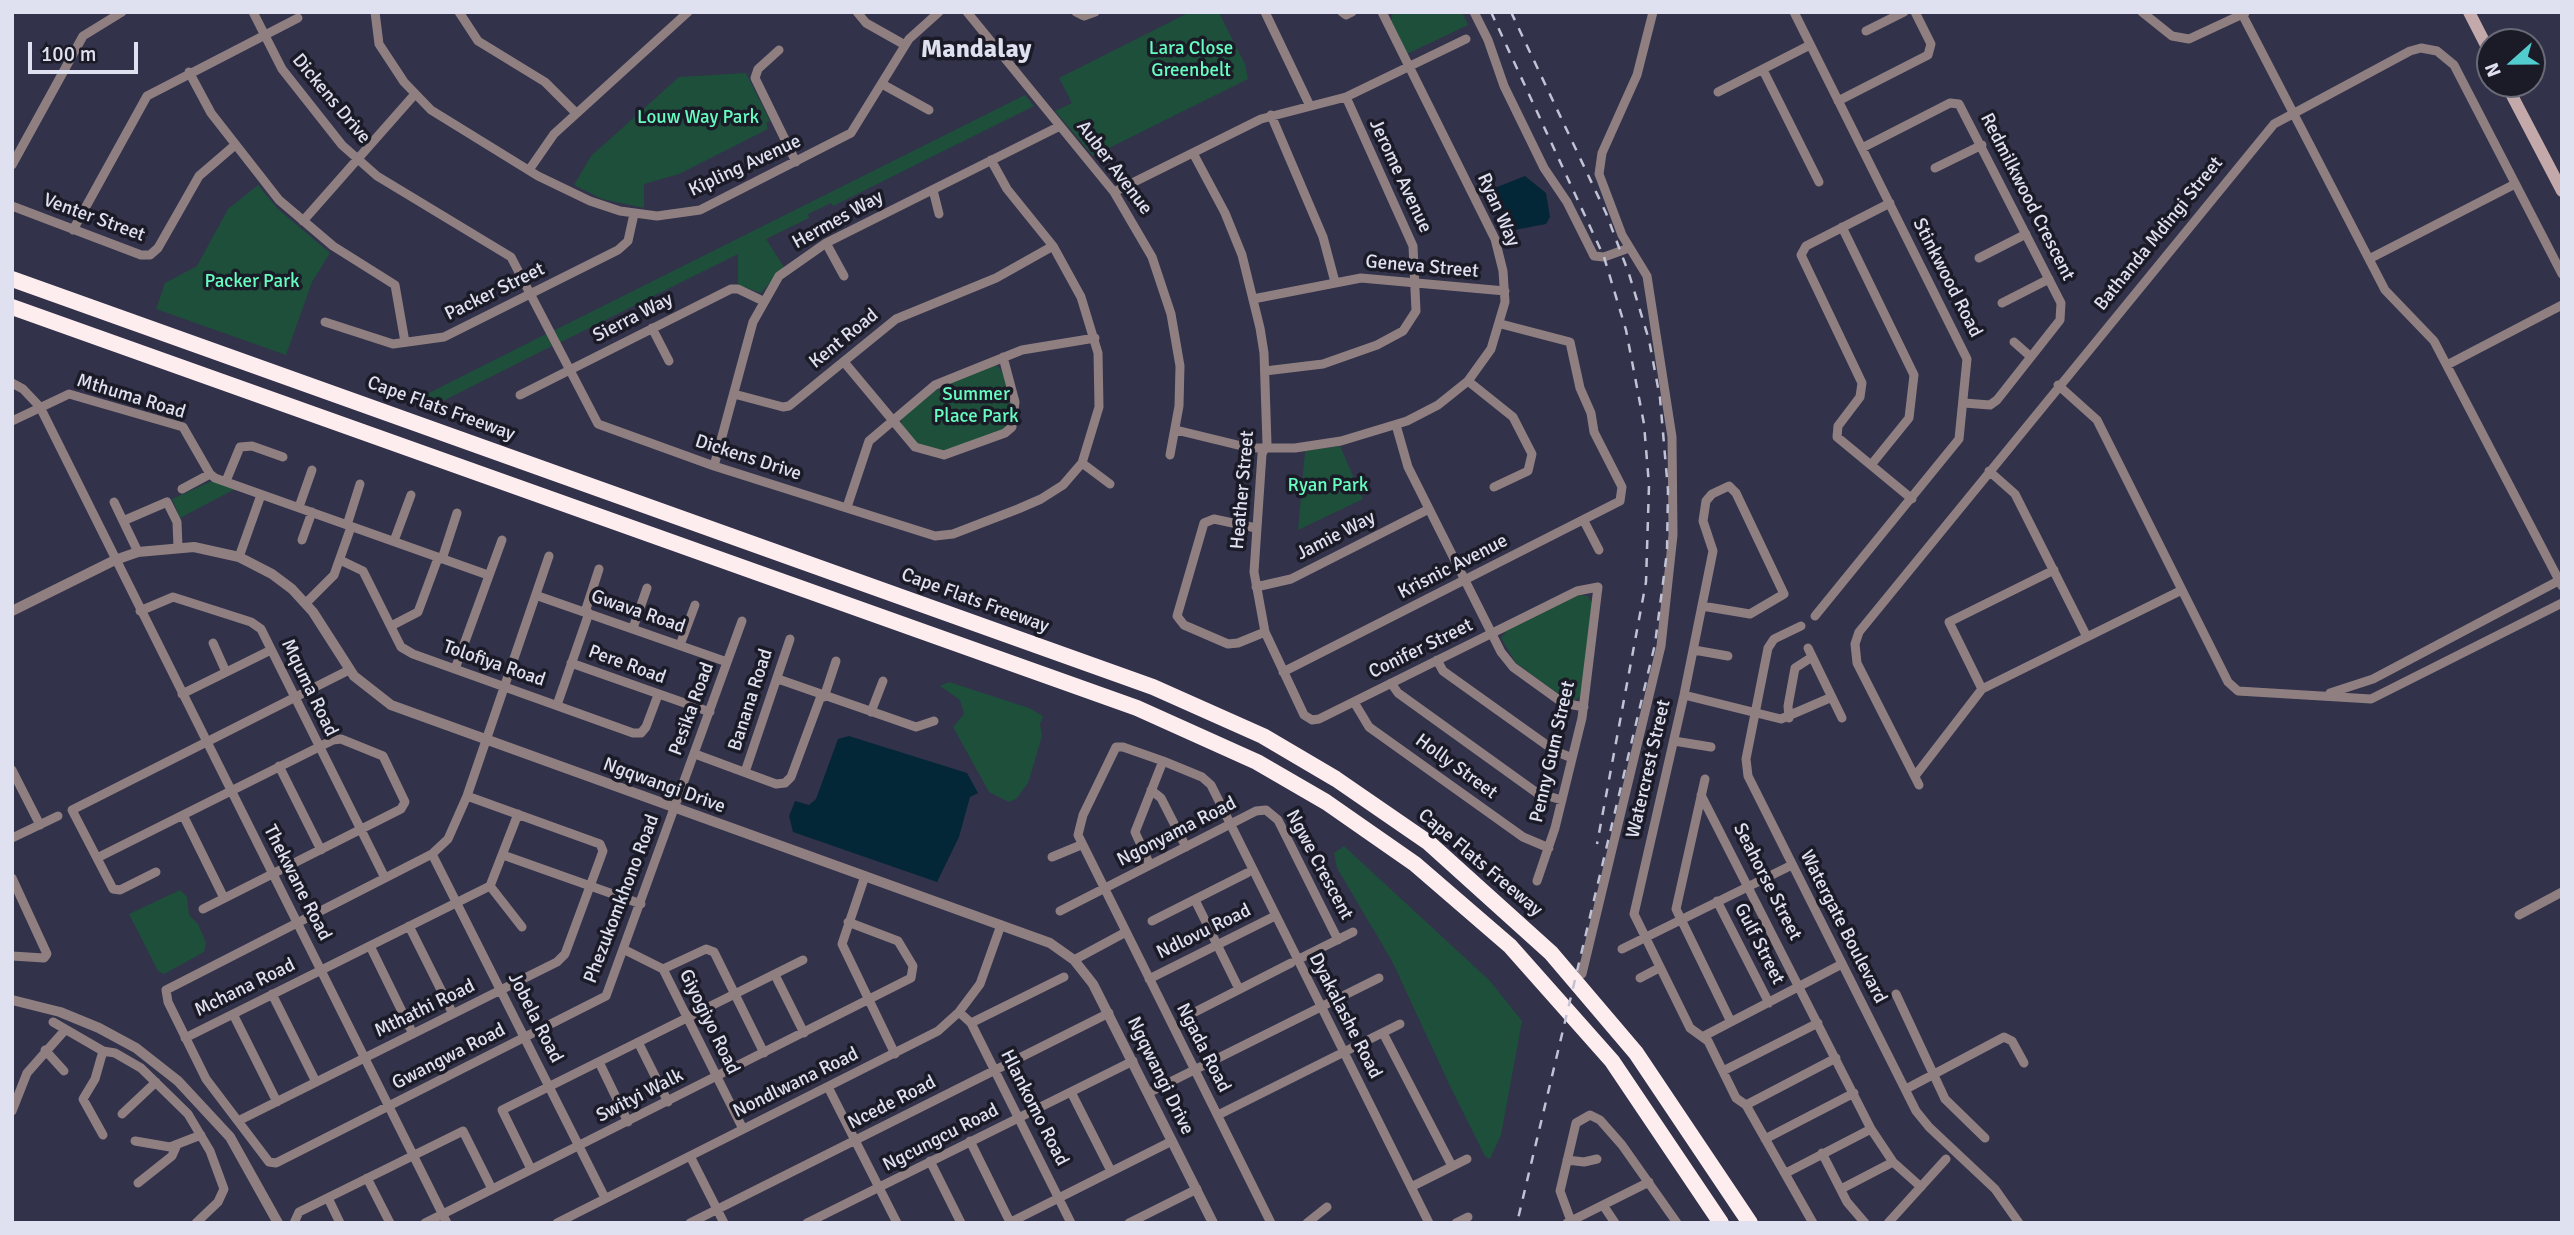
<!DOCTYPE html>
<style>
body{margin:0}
#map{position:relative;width:2574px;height:1235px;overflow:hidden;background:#32324b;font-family:Signika,sans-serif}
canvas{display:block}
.frame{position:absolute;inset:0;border:14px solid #dfe0f0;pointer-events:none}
.north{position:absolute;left:2476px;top:28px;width:70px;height:70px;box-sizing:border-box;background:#1b1b27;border:2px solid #696a77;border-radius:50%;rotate:249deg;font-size:19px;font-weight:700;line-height:28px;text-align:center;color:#dfe0f0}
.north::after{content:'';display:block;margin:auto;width:24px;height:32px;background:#52cdcf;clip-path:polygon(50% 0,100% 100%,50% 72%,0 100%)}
.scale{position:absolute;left:28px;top:42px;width:110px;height:32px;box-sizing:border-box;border:4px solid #dfe0f0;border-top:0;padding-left:9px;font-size:21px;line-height:24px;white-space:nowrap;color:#dfe0f0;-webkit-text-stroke:5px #1b1b27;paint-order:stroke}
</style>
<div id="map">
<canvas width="2574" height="1235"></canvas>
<div class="frame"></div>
<div class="north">N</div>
<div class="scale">100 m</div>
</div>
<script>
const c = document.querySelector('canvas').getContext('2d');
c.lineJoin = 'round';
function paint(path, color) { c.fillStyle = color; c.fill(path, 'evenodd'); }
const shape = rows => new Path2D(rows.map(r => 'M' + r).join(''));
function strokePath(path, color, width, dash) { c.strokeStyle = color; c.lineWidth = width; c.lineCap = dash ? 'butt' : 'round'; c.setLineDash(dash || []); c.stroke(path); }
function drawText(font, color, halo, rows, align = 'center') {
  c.font = font + ' Signika,sans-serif'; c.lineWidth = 7; c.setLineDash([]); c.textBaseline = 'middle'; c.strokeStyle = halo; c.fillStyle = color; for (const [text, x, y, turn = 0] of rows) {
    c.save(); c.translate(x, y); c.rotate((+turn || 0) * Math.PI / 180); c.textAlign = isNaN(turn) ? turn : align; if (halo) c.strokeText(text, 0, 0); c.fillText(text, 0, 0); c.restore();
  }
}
const green = shape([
 [1190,12,1224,12,1220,15,1245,64,1248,79,1093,156,1055,111,1072,103,1059,78],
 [1393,12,1462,12,1468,25,1407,54,1391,22],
 [746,73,770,121,766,123,768,129,679,174,644,184,644,208,602,199,574,185,591,156,679,77],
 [1025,95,1034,106,833,206,831,203,808,214,809,218,766,239,784,267,761,293,738,285,738,254,559,343,553,331],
 [258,185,278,209,330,253,312,282,286,355,156,309,165,283,197,266,228,209],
 [546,334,552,346,431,407,413,401],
 [996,365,1002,371,1012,401,1012,421,1007,429,948,452,919,445,901,424,902,418,939,388],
 [1340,446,1363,499,1298,530,1305,451],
 [212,481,235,489,180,518,172,499],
 [1579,595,1588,596,1592,603,1581,696,1574,701,1567,700,1516,663,1501,638,1506,631],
 [949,682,1029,708,1043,716,1040,724,1042,736,1028,783,1016,799,1009,802,989,792,953,727,964,714,960,700,940,686],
 [1344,846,1490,981,1522,1021,1501,1135,1490,1159,1485,1156,1451,1088,1392,961,1337,868,1334,853],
 [180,890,187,897,189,915,198,924,206,943,204,952,164,974,158,971,129,914]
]);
const water = shape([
 [1525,176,1546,193,1550,217,1546,224,1504,232,1487,191],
 [849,736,967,773,978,793,970,797,959,837,937,882,793,832,789,816,795,801,809,805,816,799,838,739]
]);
const minor = shape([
 [253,12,282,69,342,145,377,176,511,257,598,424,714,466,935,536,953,534,1018,509,1041,499,1063,485,1082,463,1099,407,1098,353,1081,297,1053,246,1007,189,991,160],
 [375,12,379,44,404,82,431,110,538,176,590,201,620,211,657,216,700,210,851,133,909,39,939,12],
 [459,12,478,41,545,82,576,113],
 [857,12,866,23,905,45],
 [967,12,1114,192,1152,257,1171,314,1180,366,1179,406,1170,455],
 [1076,12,1084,16,1095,12],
 [1265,12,1310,106],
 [1342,12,1346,15,1352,12],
 [1474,12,1488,40,1504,86,1544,168,1567,202,1594,256,1604,257,1629,248],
 [1794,12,1967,359,1959,439,1815,616],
 [2142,12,2172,36,2189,39,2245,13],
 [2242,14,2385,290,2434,341,2562,586],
 [1866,31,1904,12],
 [779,50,758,69,755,78,796,162],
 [1763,70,1819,182],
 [189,72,211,113,279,200,333,246,395,285,405,342],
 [882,84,929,110],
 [1718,92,1810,45],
 [1838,101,1928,55,1931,44,1915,12],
 [1271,115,1323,237,1335,282],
 [1862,148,1950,103,1959,104,2061,303,2060,320,1997,400,1990,405,1964,403],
 [1193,153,1225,213,1242,255,1260,328,1264,353,1267,444,1262,454,1254,572,1265,632,1304,715,1312,720,1319,719,1577,591,1598,587,1582,718,1555,828,1537,881],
 [12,165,83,36,122,12],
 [1935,168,1982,145],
 [529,170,554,134,688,12],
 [933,190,939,214],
 [1114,192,1261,119,1346,97,1466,39],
 [1890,203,1806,246,1801,255,1862,383,1860,397,1838,426,1837,437,1912,499],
 [12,206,141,255,150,255,158,248,199,176,235,145],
 [303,221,415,94],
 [1842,227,1914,375,1909,418,1871,465],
 [73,230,147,96,298,18],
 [826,243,844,276],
 [1979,258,2026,234],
 [2369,259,2515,184],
 [1253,299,1361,278,1505,291],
 [2002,303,2049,279],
 [325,322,393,344,444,337,618,250,628,241,634,214],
 [652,328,669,361],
 [2014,342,2031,357],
 [844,362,915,447,944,455,1005,433,1012,427,1015,402,1003,357],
 [2447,365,2562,305],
 [1265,371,1323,364,1377,345,1403,331,1416,311,1413,246,1346,97],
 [1468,381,1513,417,1532,454,1528,471,1494,487],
 [12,383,23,389,40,407,447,1223],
 [2058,385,2097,420,2228,682,2238,691,2371,699,2562,603],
 [734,394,783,407,789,406,896,319,996,278,1053,246],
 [520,395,731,289,738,289,763,301],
 [12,421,69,394,183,427,210,474,215,478,488,575],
 [1396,425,1408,467,1501,652,1513,667,1563,703,1584,707],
 [1176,430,1250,448,1295,448,1341,441,1407,421,1438,405,1468,381,1491,349,1505,302,1503,271,1495,239,1382,12],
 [1082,463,1110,484],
 [714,466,753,322,779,276,826,243,1060,126],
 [1989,471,2015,494,2087,637],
 [226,481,240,447,252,446,283,457],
 [182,489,210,474],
 [114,502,138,552],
 [299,507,312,470],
 [847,507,869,441,935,385,1022,350,1095,338],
 [123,521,167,502,177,522,178,547],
 [1584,521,1599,550],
 [347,525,360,484],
 [1256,528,1214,519,1204,523,1177,616,1184,625,1228,644,1238,643,1265,632],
 [302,540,312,512],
 [394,541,411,495],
 [549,556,467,796,448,839,432,854,166,990,168,1002,206,1079,269,1162,276,1163,606,996,742,621],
 [239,557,261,495],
 [442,559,457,513],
 [340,560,363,571,401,647,413,654,633,733,641,733,646,727,658,695],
 [1256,587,1291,579,1429,509],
 [538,596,727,662],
 [306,603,334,575,351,527],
 [1702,606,1750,614,1784,594,1736,493,1729,486,1712,494,1706,501,1703,521,1713,551,1684,695,1634,914,1690,1028,1708,1041,1736,1098,1746,1105,1813,1223],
 [140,611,173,597,251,622,261,629,385,878],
 [585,612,599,569],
 [391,626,418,612,438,558],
 [1801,626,1774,639,1768,648,1746,759,1748,776,1916,1111,1929,1127,1995,1189,2019,1223],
 [633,628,647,588],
 [213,643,226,672],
 [680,645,695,605],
 [1808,648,1842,718],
 [1694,650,1728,656],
 [1437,660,1443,671,1555,751,1572,758],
 [571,663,710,712],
 [455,669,502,540],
 [1283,672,1620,501,1622,487,1594,432,1591,413,1580,388,1570,342,1501,324],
 [778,679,916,727,934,721],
 [1391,683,1398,693,1537,793,1562,800],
 [1982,689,1949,622,2054,570],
 [2330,693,2373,679,2562,579],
 [182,694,271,650],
 [1684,695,1781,719,1832,697],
 [824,697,836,661],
 [1354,702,1369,727,1523,837,1549,848],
 [557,705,589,613],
 [871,712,883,681],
 [1789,718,1788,706,1795,668,1812,657],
 [1674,741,1711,747],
 [695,754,776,784,785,783,791,777,821,696],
 [279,766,321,850],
 [12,770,40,825],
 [745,772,790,639],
 [1915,776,1982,689,2182,590],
 [1705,779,1676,909,1731,1022],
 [1919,785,1857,663,1855,644,1859,632,2274,124,2410,51,2421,48,2437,51,2454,65,2562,274],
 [1151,790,1161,798,1186,847],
 [1701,795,1871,1129,1893,1162,1921,1187],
 [183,815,224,898],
 [12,838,58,816],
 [432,854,605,1198],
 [503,855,641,904],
 [1052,857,1081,845],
 [97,858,333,740,341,739,383,756,405,802,401,809,203,909],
 [1150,865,1135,832,1163,761],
 [156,872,120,890,113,889,72,810,349,670],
 [865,876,842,944,895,1054],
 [12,878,47,954,44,958,12,956],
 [490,886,522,927],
 [1195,900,1239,989],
 [1717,901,1769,1003],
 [1060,911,1256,811,1266,810,1278,820,1338,940],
 [2519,915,2562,892],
 [1152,921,1247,873],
 [409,926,453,1014],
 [370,946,413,1034],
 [1622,949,1792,865],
 [625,950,663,969,743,1129],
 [1074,960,1126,932],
 [1297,960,1353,932],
 [663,969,706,949,714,952,764,1053],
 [1582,974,1661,646,1673,535,1672,437,1647,276,1622,235,1599,174,1602,153,1637,75,1653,12],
 [775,975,804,1033],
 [1640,978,1659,968],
 [1149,979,1275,916],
 [272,994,316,1082],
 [1896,994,1945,1099,1985,1138],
 [959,1012,971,1023,1071,1223],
 [1195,1012,1291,963],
 [233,1014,277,1102],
 [53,1022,103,1051,115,1053,141,1068,188,1114,210,1151,224,1189,218,1202,196,1223],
 [971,1023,1064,977],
 [1383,1033,1452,1166],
 [1704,1036,1842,964],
 [185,1038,490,886,518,814],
 [638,1042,668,1102],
 [45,1050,64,1071],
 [103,1051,95,1079,83,1099,103,1135],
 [599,1062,628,1122],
 [1723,1071,1818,1023],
 [828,1087,897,1223],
 [1906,1089,2004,1037,2012,1041,2024,1063],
 [1071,1092,1111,1171],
 [1148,1093,1379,978],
 [1746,1105,1836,1058],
 [12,1111,27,1073,65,1030],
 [122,1114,156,1082],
 [1218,1115,1400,1024],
 [240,1120,557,962,565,954,603,851,600,844,467,796],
 [1765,1139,1854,1093],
 [135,1141,170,1147,201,1135],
 [970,1141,1010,1222],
 [1822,1153,1847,1202,1865,1223],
 [690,1156,724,1223],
 [1567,1160,1584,1162,1597,1159],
 [930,1161,961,1223],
 [531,1169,502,1110,803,960],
 [1786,1173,1871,1129],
 [367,1178,390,1223],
 [138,1183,172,1156,176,1147],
 [1411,1187,1467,1159],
 [1841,1189,1893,1162],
 [328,1198,340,1223],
 [1603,1205,1615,1223],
 [1571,1221,1560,1191,1576,1123,1590,1115,1600,1120,1622,1145,1677,1223],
 [294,1223,299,1212,463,1131,492,1189],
 [425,1223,911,978,913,966,898,941,848,922],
 [557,1223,938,1031,959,1012,980,984,1001,925],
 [690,1223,1109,1013],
 [807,1223,1133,1061],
 [1009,1223,1172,1141],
 [1129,1223,1197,1189],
 [1271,1223,1078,835,1083,815,1116,747,1123,747,1163,761,1202,777,1211,785,1429,1223],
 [1307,1223,1327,1207],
 [1456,1223,1468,1217],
 [1567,1223,1649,1182],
 [1888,1223,1946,1159]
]);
const tertiary = shape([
 [12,611,115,560,138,552,194,547,239,557,272,574,292,589,313,612,354,676,391,705,1050,943,1074,960,1093,984,1213,1223],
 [12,1000,60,1012,99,1028,136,1048,178,1081,230,1137,278,1223]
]);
const secondary = shape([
 [2469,12,2490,53],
 [2506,84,2562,191]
]);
const motorway = shape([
 [12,279,1153,687,1263,736,1336,779,1429,843,1551,953,1636,1053,1750,1223],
 [12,307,1137,708,1257,762,1326,802,1415,864,1510,946,1612,1061,1721,1223]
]);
const rail = shape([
 [1491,12,1604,257,1626,330,1644,424,1649,485,1646,582,1597,844],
 [1511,12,1606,213,1629,274,1649,340,1660,398,1668,490,1667,552,1655,644,1517,1223]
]);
const parkNames = [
 ["Lara Close",1191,49],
 ["Greenbelt",1191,71],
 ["Louw Way Park",698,118],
 ["Packer Park",252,282],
 ["Summer",976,395],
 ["Place Park",976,417],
 ["Ryan Park",1328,486]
];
const streetNames = [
 ["Dickens Drive",331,99,50],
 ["Kipling Avenue",745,166,-25],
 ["Auber Avenue",1114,168,53],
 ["Jerome Avenue",1400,176,65],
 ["Redmilkwood Crescent",2027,197,63],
 ["Ryan Way",1498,210,66],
 ["Venter Street",94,218,20],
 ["Hermes Way",838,220,-29],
 ["Bathanda Mdingi Street",2159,234,-51],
 ["Geneva Street",1422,267,5],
 ["Stinkwood Road",1947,278,63],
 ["Packer Street",495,292,-26],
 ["Sierra Way",633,318,-27],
 ["Kent Road",844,339,-39],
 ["Mthuma Road",131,397,17],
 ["Cape Flats Freeway",441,409,20],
 ["Dickens Drive",748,458,18],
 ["Heather Street",1243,490,-85],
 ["Jamie Way",1336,536,-27],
 ["Krisnic Avenue",1453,567,-27],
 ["Cape Flats Freeway",975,601,20],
 ["Gwava Road",638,612,19],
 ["Conifer Street",1421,649,-26],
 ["Tolofiya Road",494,664,19],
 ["Pere Road",627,665,20],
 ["Mquma Road",309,688,64],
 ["Banana Road",751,700,-72],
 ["Pesika Road",692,709,-70],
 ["Penny Gum Street",1553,752,-77],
 ["Holly Street",1456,767,36],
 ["Watercrest Street",1649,769,-77],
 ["Ngqwangi Drive",664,786,20],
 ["Ngonyama Road",1177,832,-27],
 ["Cape Flats Freeway",1480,863,40],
 ["Ngwe Crescent",1319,865,62],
 ["Seahorse Street",1767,882,63],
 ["Thekwane Road",297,883,63],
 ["Phezukomkhono Road",622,899,-69],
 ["Watergate Boulevard",1843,927,63],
 ["Ndlovu Road",1204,932,-26],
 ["Gulf Street",1759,944,63],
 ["Mchana Road",245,988,-26],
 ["Mthathi Road",425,1009,-26],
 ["Dyakalashe Road",1345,1016,63],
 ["Jobela Road",535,1018,63],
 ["Giyogiyo Road",709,1022,64],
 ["Ngada Road",1203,1048,63],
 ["Gwangwa Road",449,1057,-27],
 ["Ngqwangi Drive",1160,1076,64],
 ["Nondlwana Road",796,1083,-26],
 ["Swityi Walk",640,1096,-27],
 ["Ncede Road",892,1103,-27],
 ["Hlankomo Road",1034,1108,63],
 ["Ngcungcu Road",941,1138,-27]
];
const districtNames = [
 ["Mandalay",976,50]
];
paint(green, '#1e4f3b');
paint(water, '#042737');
strokePath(minor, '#907f80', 9);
strokePath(tertiary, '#907f80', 10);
strokePath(secondary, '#c3a9aa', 12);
strokePath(motorway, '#fdedee', 16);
strokePath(rail, '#c1c2d4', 2.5, [9, 9]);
drawText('19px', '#67fdc1', '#1b1b27', parkNames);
drawText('19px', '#dfe0f0', '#1b1b27', streetNames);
drawText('bold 26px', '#dfe0f0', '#1b1b27', districtNames);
</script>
